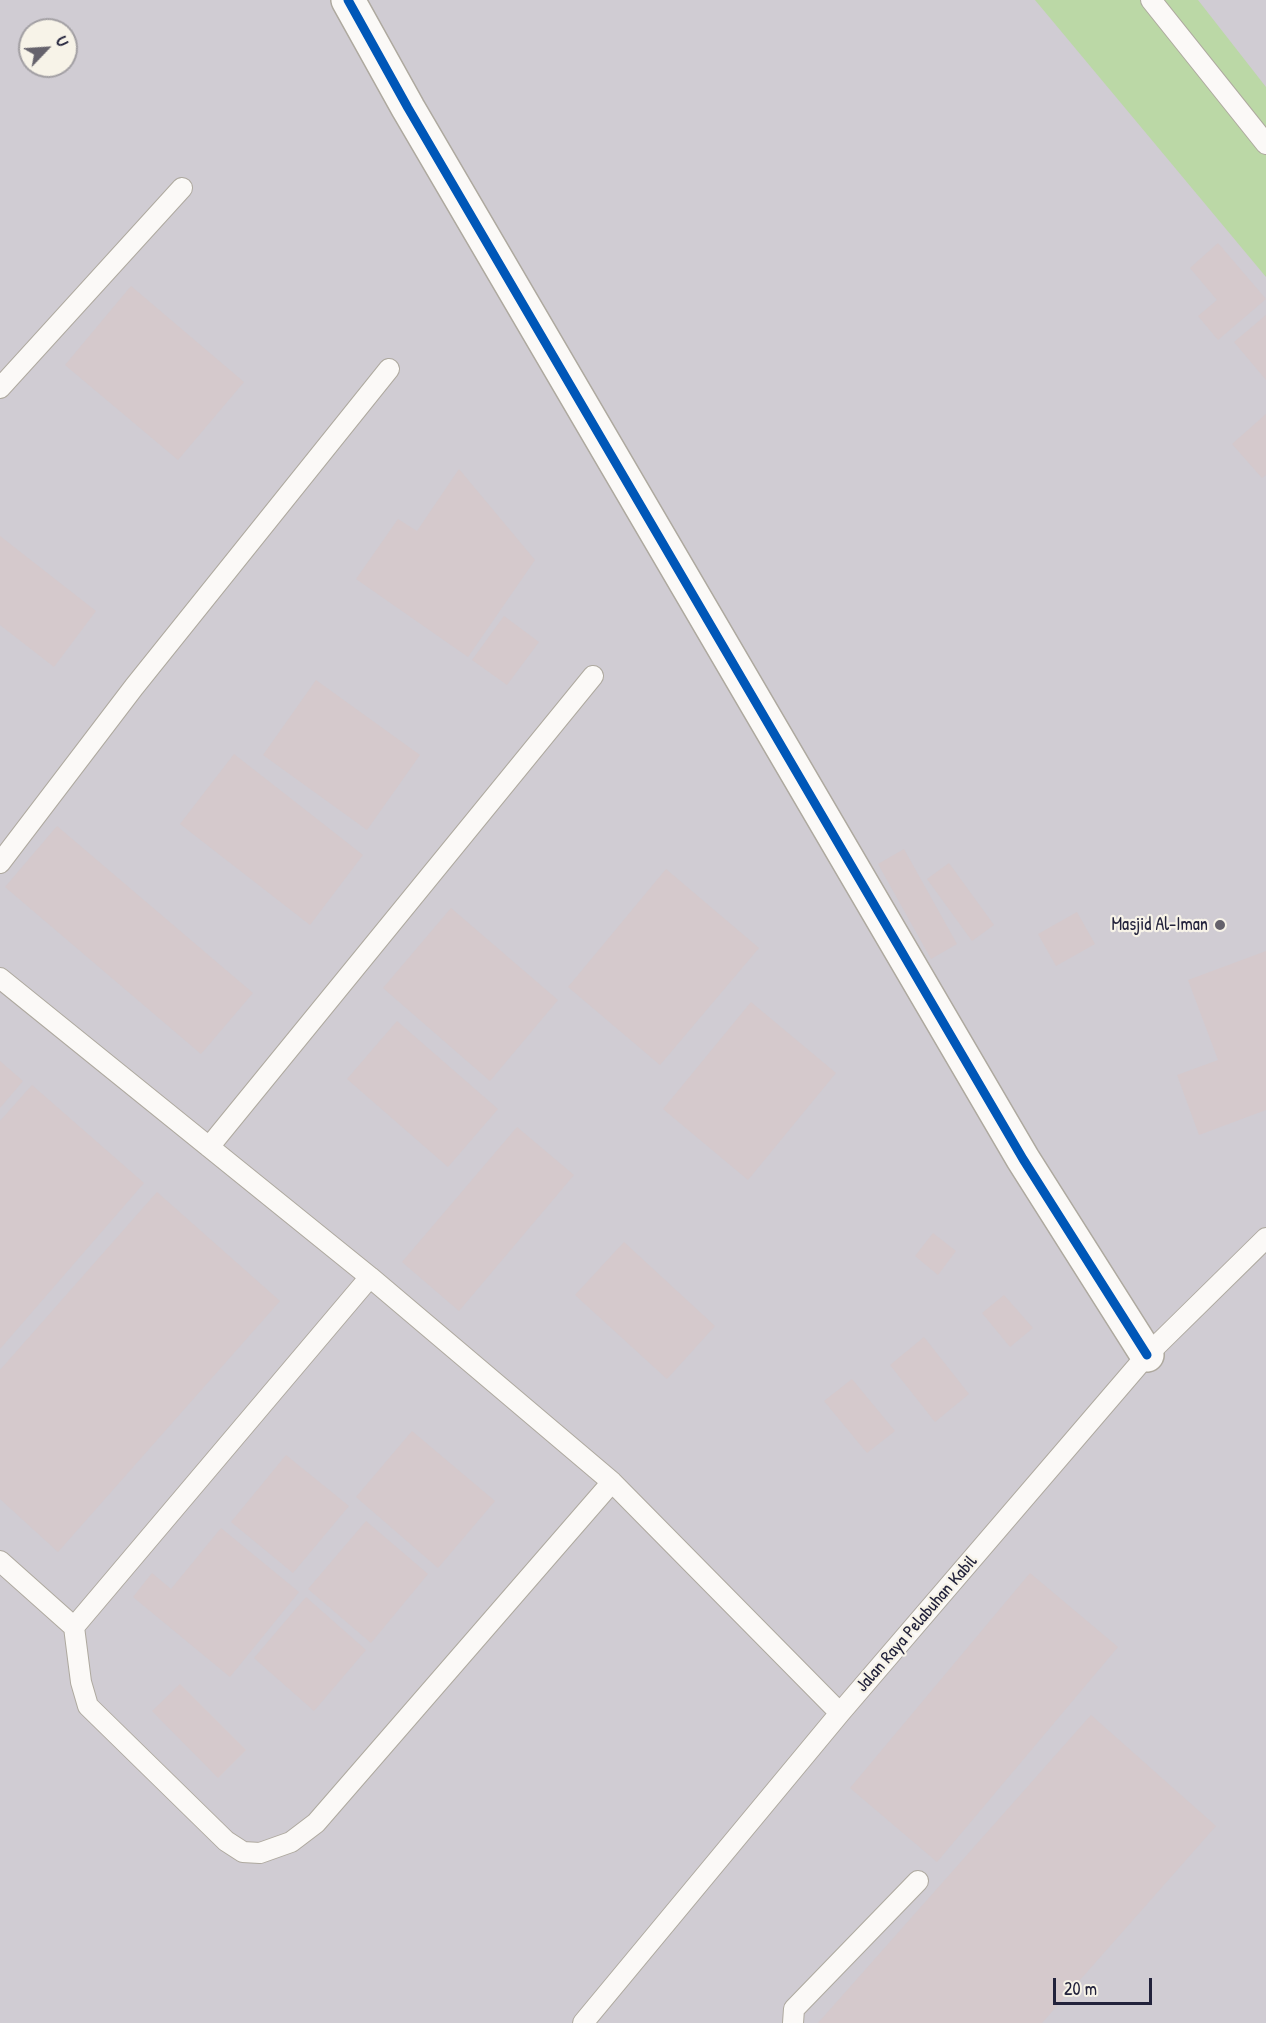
<!DOCTYPE html>
<style>
body{margin:0}
#map{position:relative;width:1266px;height:2023px;overflow:hidden;background:#e2d9c7;font-family:"Patrick Hand",sans-serif}
canvas{display:block}
.north{position:absolute;left:18px;top:18px;width:60px;height:60px;box-sizing:border-box;background:#f7f3e8;border:2px solid #a29fa3;border-radius:50%;rotate:65deg;font-size:16px;font-weight:700;line-height:24px;text-align:center;color:#22223b}
.north::after{content:'';display:block;margin:auto;width:21px;height:27px;background:#65626c;clip-path:polygon(50% 0,100% 100%,50% 72%,0 100%)}
.scale{position:absolute;left:1053px;top:1978px;width:99px;height:27px;box-sizing:border-box;border:3px solid #22223b;border-top:0;padding-left:8px;font-size:18px;line-height:21px;white-space:nowrap;color:#22223b;-webkit-text-stroke:4px #f7f3e8;paint-order:stroke}
</style>
<div id="map">
<canvas width="1266" height="2023"></canvas>
<div class="north">U</div>
<div class="scale">20 m</div>
</div>
<script>
const c = document.querySelector('canvas').getContext('2d');
c.lineJoin = 'round';
function paint(path, color) { c.fillStyle = color; c.fill(path, 'evenodd'); }
const shape = rows => new Path2D(rows.map(r => 'M' + r).join(''));
function strokePath(path, color, width, dash) { c.strokeStyle = color; c.lineWidth = width; c.lineCap = dash ? 'butt' : 'round'; c.setLineDash(dash || []); c.stroke(path); }
function drawText(font, color, halo, rows, align = 'center') {
  c.font = font + ' "Patrick Hand",sans-serif'; c.lineWidth = 4.5; c.setLineDash([]); c.textBaseline = 'middle'; c.strokeStyle = halo; c.fillStyle = color; for (const [text, x, y, turn = 0] of rows) {
    c.save(); c.translate(x, y); c.rotate((+turn || 0) * Math.PI / 180); c.textAlign = isNaN(turn) ? turn : align; if (halo) c.strokeText(text, 0, 0); c.fillText(text, 0, 0); c.restore();
  }
}
const industrial = shape([
 [0,0,1266,0,1266,2023,0,2023],
 [30,30,66,30,66,66,30,66]
]);
const green = shape([
 [1035,0,1198,0,1266,87,1266,277]
]);
const building = shape([
 [1218,243,1266,299,1218,340,1198,316,1217,300,1190,268],
 [131,286,244,382,178,460,65,365],
 [1266,315,1266,380,1234,342],
 [1266,414,1266,475,1262,478,1232,444],
 [459,469,535,560,468,657,356,579,398,519,417,531],
 [0,536,96,611,54,667,0,625],
 [504,616,539,642,507,685,472,660],
 [316,680,420,755,367,830,263,755],
 [234,754,363,855,310,925,180,824],
 [57,826,253,993,201,1054,5,887],
 [904,849,957,944,931,959,878,864],
 [949,863,994,925,972,941,927,879],
 [666,869,759,948,660,1065,568,987],
 [451,908,558,1000,490,1081,383,988],
 [1077,912,1095,944,1056,966,1038,934],
 [1266,951,1266,1110,1199,1135,1177,1075,1218,1060,1188,980],
 [751,1002,836,1073,748,1180,663,1109],
 [397,1021,498,1109,448,1167,347,1079],
 [0,1061,23,1081,0,1108],
 [32,1085,144,1183,0,1349,0,1121],
 [517,1127,574,1175,459,1311,402,1262],
 [157,1192,280,1301,58,1552,0,1499,0,1370],
 [933,1233,956,1251,938,1275,915,1256],
 [624,1242,715,1326,667,1379,575,1295],
 [1004,1295,1033,1328,1010,1347,982,1313],
 [924,1337,969,1394,935,1422,890,1365],
 [852,1379,895,1431,867,1453,824,1401],
 [412,1431,495,1501,438,1568,356,1497],
 [286,1455,349,1506,293,1573,231,1522],
 [366,1521,428,1574,371,1643,308,1589],
 [221,1528,299,1592,230,1677,133,1597,152,1573,171,1589],
 [1030,1573,1118,1647,937,1862,850,1788],
 [306,1597,366,1650,314,1711,254,1658],
 [180,1684,246,1750,218,1778,152,1711],
 [1091,1715,1216,1826,1042,2023,818,2023]
]);
const lane = shape([
 [1151,0,1266,144],
 [0,388,182,188],
 [0,863,134,687,389,369],
 [0,978,370,1277,612,1482,840,1713],
 [209,1147,593,676],
 [0,1561,74,1627,81,1682,88,1706,226,1841,243,1852,260,1853,291,1842,316,1823,612,1482],
 [74,1627,370,1277],
 [583,2023,840,1713,1147,1355,1266,1238],
 [793,2023,794,2009,918,1881]
]);
const street = shape([
 [348,0,408,108,1023,1159,1147,1355]
]);
const cycleway = shape([
 [348,0,408,108,1023,1159,1147,1355]
]);
const markers = [
 [1220,925,6,"#65626c"]
];
const poiNames = [
 ["Masjid Al-Iman",1208,925]
];
const streetNames = [
 ["Jalan Raya Pelabuhan Kabil",917,1624,-49]
];
paint(industrial, '#d0ccd3');
paint(green, '#bbd8a6');
paint(building, '#d5c9cc');
strokePath(lane, '#aea99f', 22);
strokePath(street, '#aea99f', 36);
strokePath(lane, '#fbf9f7', 20);
strokePath(street, '#fbf9f7', 33);
strokePath(cycleway, '#0057b8', 9);
for (const [x, y, r, color] of markers) { const dot = new Path2D(); dot.arc(x, y, r, 0, 2 * Math.PI); c.fillStyle = color; c.fill(dot); strokePath(dot, '#f7f3e8', 2); }
drawText('18px', '#22223b', '#f7f3e8', poiNames, 'right');
drawText('18px', '#22223b', '#f7f3e8', streetNames);
</script>
